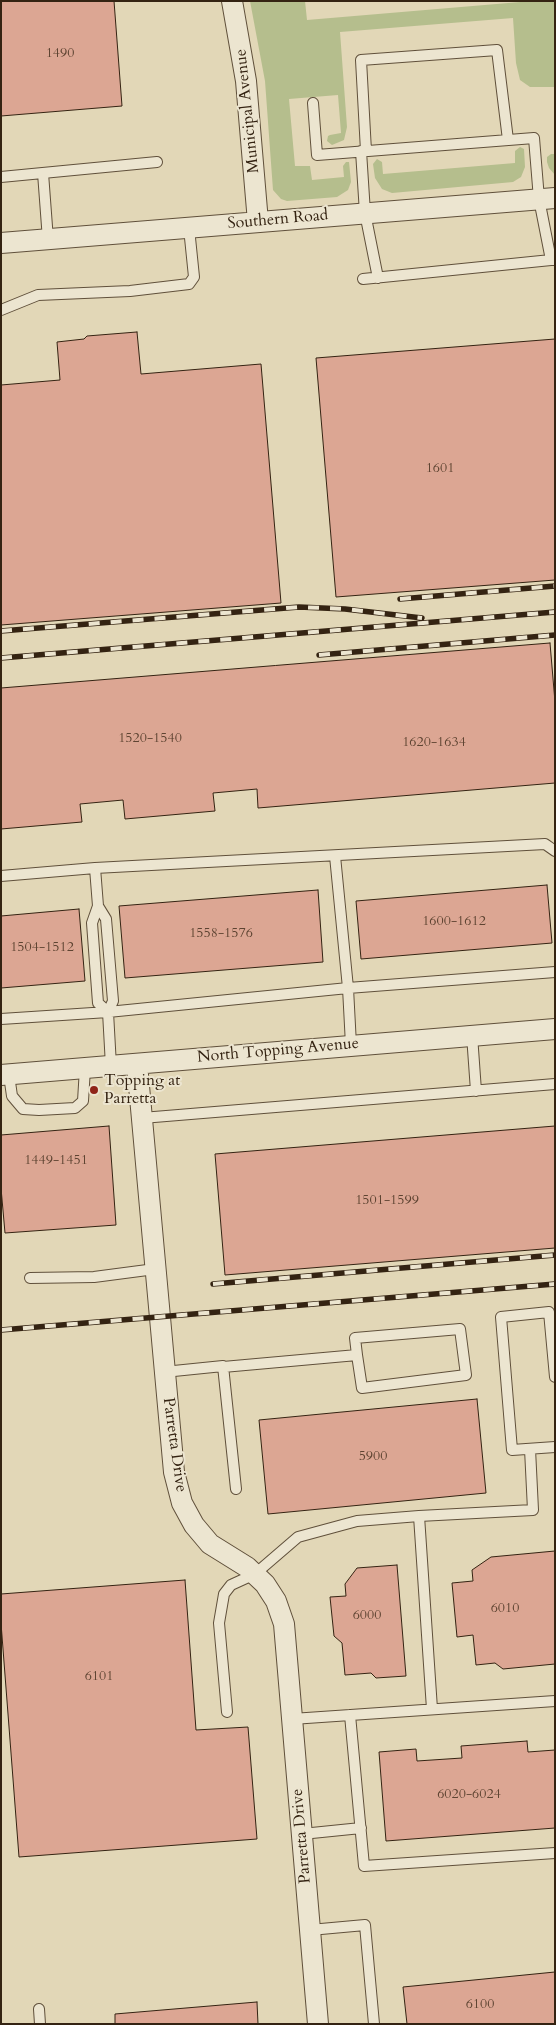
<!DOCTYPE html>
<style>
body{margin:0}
#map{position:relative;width:556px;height:2025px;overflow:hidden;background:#e2d7b7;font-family:Cardo,serif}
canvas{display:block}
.frame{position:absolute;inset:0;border:2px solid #342312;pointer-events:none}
</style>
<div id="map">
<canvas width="556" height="2025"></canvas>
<div class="frame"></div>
</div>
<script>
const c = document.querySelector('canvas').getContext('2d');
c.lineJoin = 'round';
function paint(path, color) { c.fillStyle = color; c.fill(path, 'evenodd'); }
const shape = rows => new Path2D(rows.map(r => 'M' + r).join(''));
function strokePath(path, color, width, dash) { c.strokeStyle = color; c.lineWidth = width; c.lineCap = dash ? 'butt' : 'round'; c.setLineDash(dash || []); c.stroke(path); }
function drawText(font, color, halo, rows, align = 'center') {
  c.font = font + ' Cardo,serif'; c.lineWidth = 4; c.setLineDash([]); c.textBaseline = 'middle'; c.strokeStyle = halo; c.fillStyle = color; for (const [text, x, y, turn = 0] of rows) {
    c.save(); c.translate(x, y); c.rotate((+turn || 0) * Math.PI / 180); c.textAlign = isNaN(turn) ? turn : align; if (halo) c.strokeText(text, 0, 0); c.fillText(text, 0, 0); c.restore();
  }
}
const green = shape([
 [250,1,305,1,307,20,532,1,555,1,555,87,530,87,520,80,516,63,513,18,340,32,347,127,344,140,332,145,327,141,328,136,330,135,341,133,338,95,289,99,295,166,310,166,312,180,344,177,343,166,346,162,349,162,351,182,348,190,337,197,287,201,281,199,273,190,265,81],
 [520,147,524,149,525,167,521,177,513,182,392,193,382,189,375,178,373,164,377,159,382,162,383,174,515,163,515,151],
 [551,154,555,154,555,175,549,168,547,162,547,157]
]);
const building = shape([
 [1,1,114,1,122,106,1,116,1,1],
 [137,332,141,374,261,364,281,603,1,625,1,385,60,380,57,342,84,339,87,336,137,332],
 [555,339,555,580,336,597,316,358,555,339],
 [550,643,555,702,555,783,258,808,257,789,213,793,215,811,125,819,123,800,80,804,82,822,1,829,1,688,550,643],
 [547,885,552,943,361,959,356,901,547,885],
 [318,890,323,962,125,978,119,906,318,890],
 [79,909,85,981,1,988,1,916,79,909],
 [109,1126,116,1225,5,1233,1,1188,1,1135,109,1126],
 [555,1126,555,1248,225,1275,215,1154,555,1126],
 [477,1399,486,1493,268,1514,259,1420,477,1399],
 [555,1551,555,1664,503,1669,495,1663,476,1665,473,1635,457,1637,452,1583,473,1581,472,1570,491,1557,555,1551],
 [397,1565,406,1676,376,1678,371,1673,345,1675,342,1643,334,1636,330,1597,346,1596,345,1584,357,1568,397,1565],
 [185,1580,196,1730,248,1727,257,1839,19,1857,1,1623,1,1594,185,1580],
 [527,1741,528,1752,555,1750,555,1828,386,1841,379,1752,416,1749,417,1761,462,1758,461,1746,527,1741],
 [555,1972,555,2024,407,2024,403,1987,555,1972],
 [257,2002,258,2024,115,2024,115,2014,257,2002]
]);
const service = shape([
 [313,103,317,155,534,138,539,199,551,260,555,260],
 [361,151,365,213,378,278],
 [366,151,361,60,497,50,508,140],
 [43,173,48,240],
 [1,177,157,162],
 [363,279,551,260],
 [1,310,38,295,130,291,189,284,194,277,189,228],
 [335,856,348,988,351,1045],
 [1,876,95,868],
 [98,906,106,919,113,1001,108,1012,111,1066],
 [108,1012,98,1003,92,923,98,906,95,868,545,844,555,851],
 [1,1019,108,1012,348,988,555,972],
 [472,1035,476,1091],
 [9,1075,12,1096,23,1109,39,1110,75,1108,83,1101,85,1068],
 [142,1118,555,1084],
 [30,1278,94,1277,155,1269],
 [223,1367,357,1355,362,1388,466,1375,460,1329,355,1338,357,1355],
 [164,1372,223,1366,236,1489],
 [555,1377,549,1312,501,1317,512,1450,555,1447],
 [419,1516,533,1510,530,1449],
 [227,1712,219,1623,224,1594,231,1585,255,1574,298,1537,357,1521,419,1516,432,1709],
 [350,1715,364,1866,555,1853],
 [292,1719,555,1701],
 [302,1834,361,1828],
 [310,1930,365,1925,374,2024],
 [39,2009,40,2024]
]);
const minor = shape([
 [232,1,246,81,258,222],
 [1,243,555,198],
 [137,1064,174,1472,182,1503,194,1525,210,1544,247,1567,265,1584,276,1601,284,1624,318,2024],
 [1,1075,555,1029]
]);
const rail = shape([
 [400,599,555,586],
 [1,631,299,607,345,609,422,618],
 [319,655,555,635],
 [1,658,555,612],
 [213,1284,555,1255],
 [1,1330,555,1284]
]);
const markers = [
 [94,1090,5,"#8f2418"]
];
const numberNames = [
 ["1490",60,54],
 ["1601",440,469],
 ["1520-1540",150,739],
 ["1620-1634",434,743],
 ["1600-1612",454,922],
 ["1558-1576",221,934],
 ["1504-1512",42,948],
 ["1449-1451",56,1161],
 ["1501-1599",387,1201],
 ["5900",373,1457],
 ["6010",505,1609],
 ["6000",367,1616],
 ["6101",99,1677],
 ["6020-6024",469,1795],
 ["6100",480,2005]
];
const streetNames = [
 ["Municipal Avenue",248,111,-96],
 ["Southern Road",278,220,-5],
 ["North Topping Avenue",278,1051,-5],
 ["Parretta Drive",174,1445,82],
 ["Parretta Drive",302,1836,-95]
];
const poiNames = [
 ["Topping at",104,1081],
 ["Parretta",104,1099]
];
paint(green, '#b5be8d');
paint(building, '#dca693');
strokePath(building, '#342312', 1);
strokePath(service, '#60503b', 12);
strokePath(minor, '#60503b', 22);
strokePath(service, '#ece5d0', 10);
strokePath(minor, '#ece5d0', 20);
strokePath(rail, '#342312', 5.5);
strokePath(rail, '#ece5d0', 4, [11]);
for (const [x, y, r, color] of markers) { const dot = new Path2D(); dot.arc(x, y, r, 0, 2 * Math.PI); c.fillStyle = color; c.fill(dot); strokePath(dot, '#ece5d0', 2); }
drawText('14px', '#5e4432', null, numberNames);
drawText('16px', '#342312', '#ece5d0', streetNames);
drawText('16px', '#342312', '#ece5d0', poiNames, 'left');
</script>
